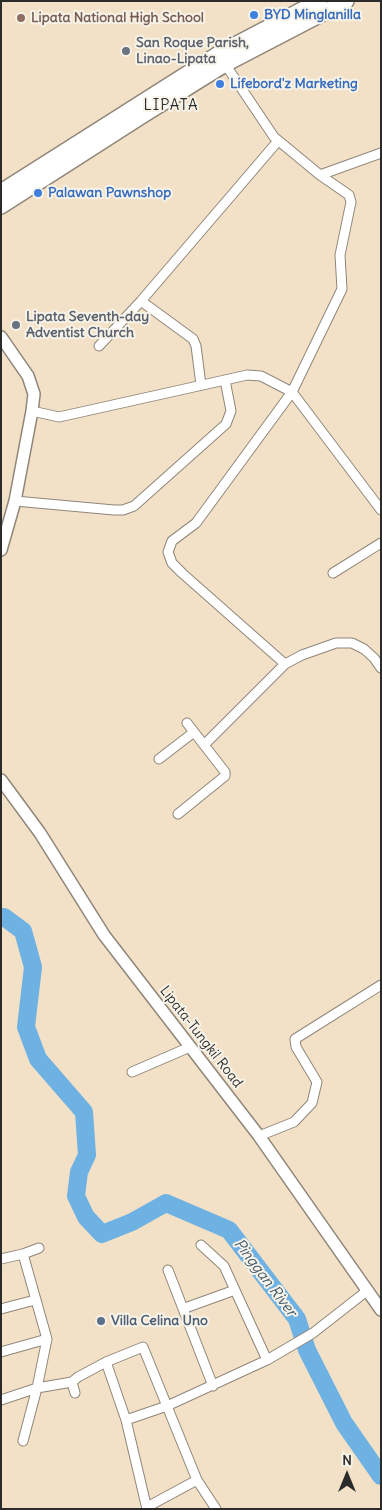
<!DOCTYPE html>
<style>
body{margin:0}
#map{position:relative;width:382px;height:1510px;overflow:hidden;background:#f3e1c7;font-family:Delius,sans-serif}
canvas{display:block}
.frame{position:absolute;inset:0;border:2px solid #2b2b2b;pointer-events:none}
.north{position:absolute;left:322px;top:1450px;width:50px;height:50px;-webkit-text-stroke:4px #f7f3e8;paint-order:stroke;rotate:0deg;font-size:14px;font-weight:700;line-height:20px;text-align:center;color:#2b2b2b}
.north::after{content:'';display:block;margin:auto;width:18px;height:22px;background:#2b2b2b;clip-path:polygon(50% 0,100% 100%,50% 72%,0 100%)}
</style>
<div id="map">
<canvas width="382" height="1510"></canvas>
<div class="frame"></div>
<div class="north">N</div>
</div>
<script>
const c = document.querySelector('canvas').getContext('2d');
c.lineJoin = 'round';
const shape = rows => new Path2D(rows.map(r => 'M' + r).join(''));
function strokePath(path, color, width, dash) { c.strokeStyle = color; c.lineWidth = width; c.lineCap = dash ? 'butt' : 'round'; c.setLineDash(dash || []); c.stroke(path); }
function drawText(font, color, halo, rows, align = 'center') {
  c.font = font + ' Delius,sans-serif'; c.lineWidth = 4; c.setLineDash([]); c.textBaseline = 'middle'; c.strokeStyle = halo; c.fillStyle = color; for (const [text, x, y, turn = 0] of rows) {
    c.save(); c.translate(x, y); c.rotate((+turn || 0) * Math.PI / 180); c.textAlign = isNaN(turn) ? turn : align; if (halo) c.strokeText(text, 0, 0); c.fillText(text, 0, 0); c.restore();
  }
}
const river = shape([
 [1,917,4,917,23,931,33,967,26,1027,38,1059,84,1112,87,1155,79,1172,76,1196,86,1217,102,1234,132,1222,166,1203,229,1230,297,1319,307,1350,344,1423,381,1476]
]);
const minor = shape([
 [225,64,274,137,320,175,349,195,351,202,340,255,342,289,292,392,196,523,172,541,168,552,172,563,182,573,285,664],
 [320,175,381,153],
 [141,301,193,339,196,346,201,385],
 [99,346,141,301,278,141],
 [32,411,59,417,225,380,247,375,261,376,292,392,381,510],
 [15,501,114,510,123,510,134,506,226,424,231,411,225,380],
 [333,573,381,543],
 [204,745,285,664,302,655,336,643,352,643,364,649,374,658,381,668],
 [159,759,194,732],
 [178,814,225,776,225,772,187,723],
 [132,1072,190,1047],
 [259,1136,294,1122,312,1103,317,1082,296,1047,295,1039,381,985],
 [201,1245,224,1266,267,1360],
 [23,1254,47,1339,37,1388,23,1441],
 [1,1259,23,1254,39,1248],
 [168,1270,213,1386],
 [185,1308,235,1290],
 [1,1309,35,1300],
 [1,1352,47,1339],
 [106,1362,126,1420,147,1509],
 [72,1382,75,1393],
 [1,1400,37,1388,72,1382,78,1377,106,1362,143,1347,197,1480,216,1509],
 [126,1420,167,1406,267,1360,313,1333,368,1290],
 [147,1507,197,1480]
]);
const tertiary = shape([
 [1,337,28,376,34,394,32,411,15,501,1,550],
 [1,780,40,833,104,935,259,1136,381,1310]
]);
const trunk = shape([
 [1,192,220,53,319,1],
 [1,206,143,115,225,64,346,1]
]);
const markers = [
 [254,15,5,"#3f7fe0"],
 [21,18,5,"#8d6e63"],
 [126,51,5,"#6b7280"],
 [220,84,5,"#3f7fe0"],
 [38,193,5,"#3f7fe0"],
 [16,325,5,"#6b7280"],
 [101,1321,5,"#5c6f8a"]
];
const shopNames = [
 ["BYD Minglanilla",264,15],
 ["Lifebord'z Marketing",230,84],
 ["Palawan Pawnshop",48,193]
];
const educationNames = [
 ["Lipata National High School",31,18]
];
const worshipNames = [
 ["San Roque Parish,",136,43],
 ["Linao-Lipata",136,59],
 ["Lipata Seventh-day",26,317],
 ["Adventist Church",26,333]
];
const streetNames = [
 ["Lipata-Tungkil Road",201,1037,52]
];
const serviceNames = [
 ["Villa Celina Uno",111,1321]
];
const neighbourhoodNames = [
 ["LIPATA",171,106]
];
const waterNames = [
 ["Pinggan River",265,1278,53]
];
strokePath(river, '#6eb1e3', 18);
strokePath(minor, '#8f8679', 11);
strokePath(tertiary, '#8f8679', 14);
strokePath(trunk, '#8f8679', 18);
strokePath(minor, '#fff', 9);
strokePath(tertiary, '#fff', 11);
strokePath(trunk, '#fff', 15);
for (const [x, y, r, color] of markers) { const dot = new Path2D(); dot.arc(x, y, r, 0, 2 * Math.PI); c.fillStyle = color; c.fill(dot); strokePath(dot, '#f7f3e8', 2); }
drawText('bold 14px', '#366cbe', '#f7f3e8', shopNames, 'left');
drawText('bold 14px', '#785e54', '#f7f3e8', educationNames, 'left');
drawText('bold 14px', '#5b616d', '#f7f3e8', worshipNames, 'left');
drawText('14px', '#2b2b2b', '#f7f3e8', streetNames);
drawText('bold 14px', '#4e5e75', '#f7f3e8', serviceNames, 'left');
c.letterSpacing = '1px';
drawText('15px', '#2b2b2b', '#f7f3e8', neighbourhoodNames);
c.letterSpacing = '0px';
drawText('italic 15px', '#425a6b', '#f7f3e8', waterNames);
</script>
